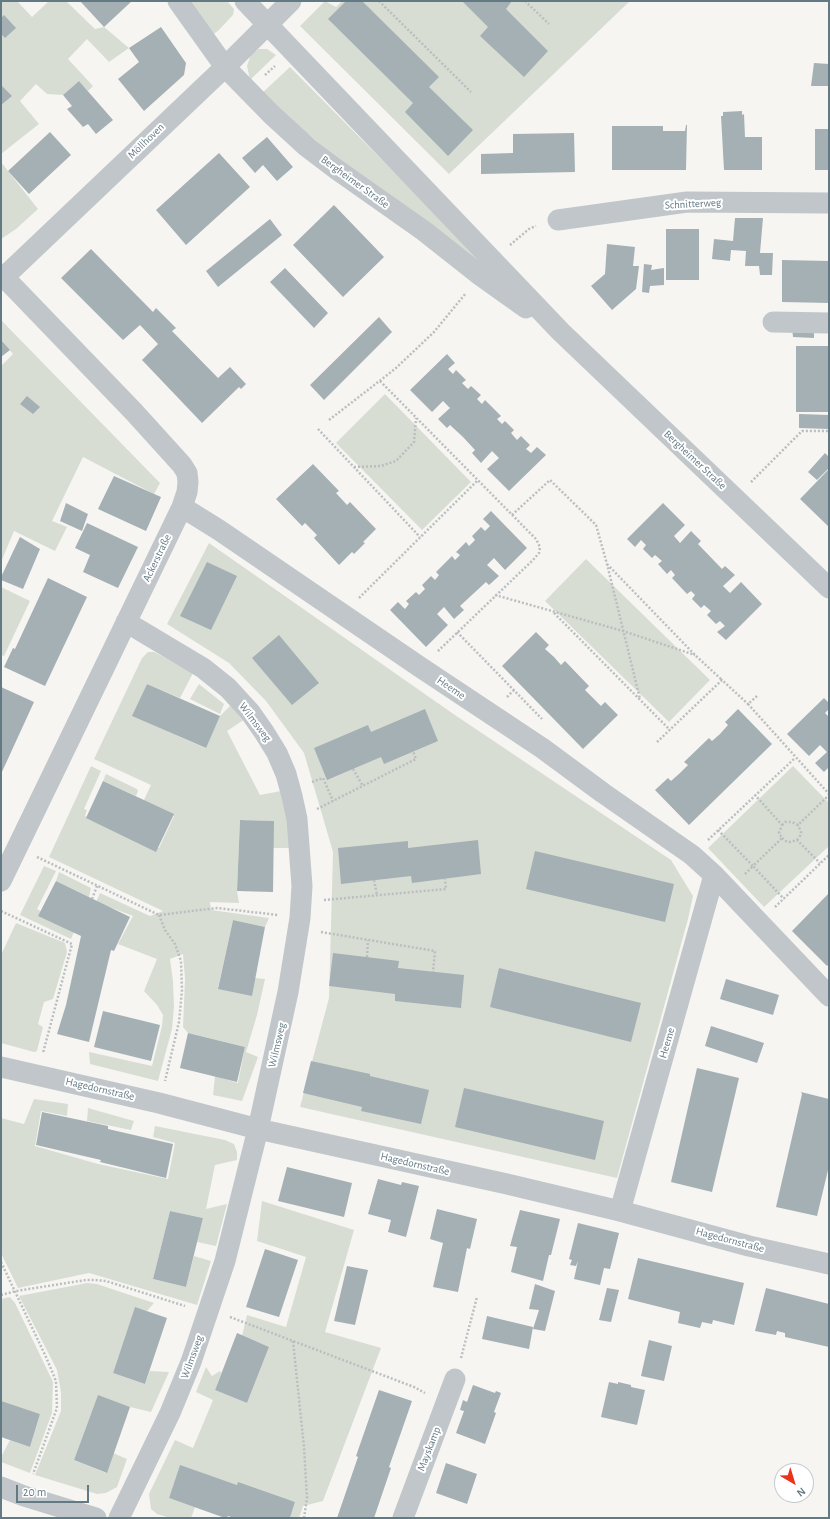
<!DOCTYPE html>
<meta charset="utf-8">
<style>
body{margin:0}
#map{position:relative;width:830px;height:1519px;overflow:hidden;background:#f6f5f2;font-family:"Alegreya Sans",sans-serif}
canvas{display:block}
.frame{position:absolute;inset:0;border:2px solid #637a85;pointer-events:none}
.north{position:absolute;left:774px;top:1463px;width:40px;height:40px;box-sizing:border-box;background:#fff;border:1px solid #c1cace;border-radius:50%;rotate:142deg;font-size:11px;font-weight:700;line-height:16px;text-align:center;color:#637a85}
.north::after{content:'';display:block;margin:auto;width:14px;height:18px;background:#eb331c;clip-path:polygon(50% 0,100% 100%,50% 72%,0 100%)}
.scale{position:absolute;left:16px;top:1485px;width:73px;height:18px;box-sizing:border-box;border:2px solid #637a85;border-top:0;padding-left:5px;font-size:12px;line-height:14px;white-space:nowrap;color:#637a85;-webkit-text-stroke:3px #fff;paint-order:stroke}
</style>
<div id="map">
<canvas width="830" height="1519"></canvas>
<div class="frame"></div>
<div class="north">N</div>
<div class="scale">20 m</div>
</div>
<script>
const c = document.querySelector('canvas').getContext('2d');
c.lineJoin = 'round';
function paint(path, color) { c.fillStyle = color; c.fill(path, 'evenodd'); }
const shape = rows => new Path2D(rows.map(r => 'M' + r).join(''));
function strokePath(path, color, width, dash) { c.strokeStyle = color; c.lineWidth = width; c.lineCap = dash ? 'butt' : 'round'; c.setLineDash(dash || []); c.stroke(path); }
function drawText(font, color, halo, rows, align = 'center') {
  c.font = font + ' "Alegreya Sans",sans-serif'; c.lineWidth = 4; c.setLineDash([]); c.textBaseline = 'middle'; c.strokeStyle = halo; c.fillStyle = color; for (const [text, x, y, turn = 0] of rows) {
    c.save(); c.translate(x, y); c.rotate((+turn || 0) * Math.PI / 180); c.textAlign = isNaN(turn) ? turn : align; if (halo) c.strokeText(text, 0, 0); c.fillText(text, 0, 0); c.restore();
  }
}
const green = shape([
 [1,1,17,1,32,17,49,1,66,1,95,29,104,27,129,48,109,62,87,39,68,59,93,86,88,91,79,81,63,95,47,94,36,84,20,101,39,124,1,154],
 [187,1,227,1,234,9,233,15,218,31,210,36],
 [325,1,336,7,342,1,630,1,449,174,300,26],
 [259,49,267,49,276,55,250,80,247,66,251,54],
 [290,67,481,260,475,266,304,131,261,94],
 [1,162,38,209,16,229,1,239],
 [1,320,160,483,154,494,83,457,52,521,67,527,55,551,14,531,1,562,1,366,13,354,1,340],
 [385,394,471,482,422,530,336,443],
 [209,543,452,713,671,860,693,896,688,919,617,1178,300,1107,329,998,333,852,304,753,266,701,229,663,167,624],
 [586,559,710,680,669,722,545,601],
 [1,587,30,601,4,656,1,655],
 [148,652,154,652,160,655,193,673,180,698,147,684,133,716,205,748,220,716,234,702,248,717,227,731,260,795,281,791,288,821,290,848,273,848,273,821,240,820,237,891,239,903,210,902,211,910,269,918,265,927,233,920,218,988,255,978,265,979,257,1015,246,1052,258,1057,242,1101,213,1095,215,1076,238,1083,245,1047,188,1033,183,1027,185,979,183,954,170,959,173,981,174,1007,172,1029,158,1081,90,1064,89,1052,152,1066,162,1026,163,1015,157,1005,144,991,157,959,118,944,133,916,96,902,100,893,150,916,163,911,49,857,91,766,101,771,84,809,87,810,85,816,159,848,174,816,143,802,151,785,94,759,142,658],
 [199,684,224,704,220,714,190,699],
 [793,766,829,803,829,846,764,907,708,848],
 [106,774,137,789,138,791,136,796,103,781],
 [44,866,56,871,37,909,74,932,71,939,20,915],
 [59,872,91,888,89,897,56,881],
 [16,923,65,943,67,952,53,999,44,1002,38,1024,43,1027,37,1051,34,1052,1,1043,1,955],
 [34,1099,68,1104,67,1116,41,1111,35,1146,98,1164,168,1179,175,1143,153,1137,155,1126,225,1140,234,1144,237,1152,237,1160,215,1165,206,1209,227,1204,216,1246,197,1242,203,1218,170,1211,153,1279,186,1287,194,1256,211,1261,197,1305,89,1273,18,1288,1,1253,1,1118,24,1124],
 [88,1108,134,1121,131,1130,87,1121],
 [262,1201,354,1230,325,1332,381,1348,323,1501,303,1506,299,1518,290,1518,295,1502,237,1485,180,1466,169,1498,195,1507,191,1518,170,1518,157,1514,151,1509,149,1494,175,1440,193,1448,213,1400,196,1392,206,1367,212,1376,220,1371,221,1373,215,1390,247,1403,269,1347,242,1336,247,1315,286,1327,306,1257,257,1241],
 [87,1283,97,1284,154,1303,147,1311,135,1308,113,1373,145,1384,150,1371,169,1372,151,1412,130,1407,98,1396,74,1460,106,1473,113,1453,127,1459,117,1487,106,1493,97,1494,35,1475,61,1411,61,1392,57,1370,19,1296],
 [10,1297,15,1303,53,1382,52,1413,30,1473,1,1462,1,1457,10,1440,30,1447,40,1414,1,1402,1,1299]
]);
const building = shape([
 [80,1,132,1,104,27],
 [346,1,362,1,439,77,429,87,473,130,448,156,405,112,413,103,328,19],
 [462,1,512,1,506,9,548,51,524,77,480,36,488,27],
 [4,15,16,28,5,38,1,34,1,18],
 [161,27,186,63,184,75,144,111,118,79,139,62,129,48],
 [814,63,829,64,829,86,811,86],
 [79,81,113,120,96,134,88,124,83,127,67,109,72,106,63,95],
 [1,85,12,96,1,105],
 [742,111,742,115,744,114,745,137,762,137,762,170,724,170,721,116,723,116,723,112],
 [686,125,687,125,686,170,612,170,612,126,663,126,663,131,685,131],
 [815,129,829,129,829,170,815,170],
 [50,132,71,155,29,194,8,171],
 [574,133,575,172,481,174,481,154,513,153,513,134],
 [267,137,293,167,277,181,263,165,255,173,242,158],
 [219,153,250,187,186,245,156,210],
 [334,205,384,257,343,297,293,245],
 [735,218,763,218,760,253,773,253,772,275,760,275,759,266,745,266,746,251,731,250,730,261,712,259,714,239,733,241],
 [270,219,282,235,218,287,206,271],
 [666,229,699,229,699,280,666,280],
 [607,244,635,247,633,266,639,266,636,289,612,310,591,286,605,274],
 [91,249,153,312,156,308,176,328,172,331,218,378,230,367,246,384,241,389,239,387,202,423,142,360,158,344,140,325,123,340,61,278],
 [782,260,829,261,829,303,782,302],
 [644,264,652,265,651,270,664,268,664,285,650,286,649,293,642,292],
 [285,268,328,313,314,328,270,282],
 [379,317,392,332,324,400,310,385],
 [792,327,814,327,814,338,793,337],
 [1,340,10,350,1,357],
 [796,346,829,346,829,412,796,412],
 [447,354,455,363,448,369,453,374,456,370,466,380,462,383,468,389,471,386,481,395,477,399,482,404,485,400,501,416,497,419,502,424,505,421,514,430,511,433,517,440,521,436,530,445,526,449,531,453,537,447,546,455,509,491,487,469,499,458,492,451,481,463,472,453,475,450,463,437,450,425,447,428,438,419,450,408,443,401,432,412,410,390],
 [27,396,40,407,33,414,20,404],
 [799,414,829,415,829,429,799,428],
 [825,453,829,457,829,468,817,480,808,472],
 [313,464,339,491,336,493,347,505,350,502,376,529,363,542,365,543,354,554,352,552,339,565,314,538,317,535,305,523,302,526,276,499],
 [829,469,829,527,800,499],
 [114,476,161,497,146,531,98,509],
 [66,503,88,514,82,531,60,521],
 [663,503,685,525,674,536,680,543,691,531,701,541,698,544,722,569,725,566,735,575,723,586,730,593,741,582,762,604,726,640,717,632,725,626,720,621,716,624,707,615,711,611,704,605,701,608,692,599,695,595,691,591,687,594,672,578,675,575,671,570,667,574,658,564,662,561,655,555,652,558,643,549,646,545,641,540,635,547,627,539],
 [491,511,527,548,505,570,494,558,487,565,499,576,489,585,486,582,460,606,464,610,454,619,444,607,437,614,448,625,426,647,390,610,398,602,405,609,409,604,406,601,416,592,419,595,425,589,422,585,431,576,435,580,439,575,436,572,452,556,455,560,460,555,456,552,466,542,469,546,475,540,472,536,481,527,485,531,490,526,483,519],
 [87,523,138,547,118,588,83,572,90,555,75,548],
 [20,537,40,549,23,589,1,580,1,577],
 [207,562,237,576,211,630,180,616],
 [48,578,87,597,45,686,4,667,13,648,15,649],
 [536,632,549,645,545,649,554,657,561,665,565,661,589,686,585,690,601,706,605,702,618,715,583,749,502,666],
 [279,635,319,683,292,705,252,658],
 [147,684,220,716,206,748,132,716],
 [1,687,34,702,1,774],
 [824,698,829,703,829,709,825,713,829,717,829,770,828,768,824,772,815,763,827,752,820,745,809,756,787,734],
 [425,709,438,741,384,764,381,757,327,780,314,748,368,725,371,732],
 [738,709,772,744,689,825,655,790,668,778,671,781,680,773,688,765,684,762,709,738,712,741,720,734,728,725,725,722],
 [103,781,174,814,156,852,86,818],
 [240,820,274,821,273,892,237,891],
 [478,840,481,874,412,883,411,876,341,884,338,848,408,841,408,848],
 [535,851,674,884,665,922,526,889],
 [56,881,130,917,114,951,111,950,89,1042,57,1034,66,1005,81,936,38,916],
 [829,893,829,964,827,966,792,931],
 [233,920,265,927,252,996,218,989],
 [333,953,399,961,398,968,464,975,461,1008,395,1001,395,994,329,986],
 [499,968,641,1003,631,1042,490,1007],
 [726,979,779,995,773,1015,720,999],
 [103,1011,160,1025,151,1061,94,1047],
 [711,1026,764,1043,757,1063,705,1046],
 [188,1033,245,1047,237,1082,180,1068],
 [311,1061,370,1074,370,1076,429,1090,421,1124,361,1111,362,1107,303,1093],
 [697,1068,739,1078,712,1192,671,1182],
 [464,1088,604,1121,595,1160,455,1127],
 [801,1092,829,1099,829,1166,817,1216,776,1207,802,1094],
 [42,1112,108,1126,108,1129,173,1144,166,1178,100,1162,101,1160,36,1145],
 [287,1167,352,1183,344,1217,278,1201],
 [378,1179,401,1185,402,1182,419,1186,406,1237,388,1232,391,1220,368,1214],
 [437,1209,477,1219,470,1249,467,1248,458,1292,433,1287,443,1243,430,1239],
 [520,1210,560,1219,551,1255,549,1255,543,1281,511,1272,517,1247,510,1246],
 [170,1211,203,1218,186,1287,153,1279],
 [578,1223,619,1233,610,1269,604,1268,600,1285,574,1279,578,1261,576,1266,570,1265,572,1260,569,1259],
 [265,1249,298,1260,279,1317,246,1307],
 [638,1258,744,1283,734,1325,713,1320,712,1324,702,1322,700,1328,678,1323,680,1312,628,1299],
 [347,1266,368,1270,355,1325,334,1321],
 [535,1284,555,1291,545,1331,533,1329,539,1310,529,1309],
 [607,1288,619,1290,611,1322,599,1320],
 [766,1288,829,1304,829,1347,785,1337,785,1333,777,1331,776,1335,755,1331],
 [135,1307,167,1318,145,1384,113,1373],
 [487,1316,533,1327,529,1349,482,1339],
 [237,1333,269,1347,247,1403,215,1390],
 [649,1340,672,1346,664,1381,641,1376],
 [609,1382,618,1384,618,1382,631,1385,631,1387,645,1390,637,1425,601,1417],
 [473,1385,495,1393,496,1391,501,1393,494,1412,496,1413,485,1444,456,1433,464,1411,460,1410,463,1400,467,1402],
 [379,1390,412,1401,389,1467,391,1468,374,1518,337,1518,358,1457,356,1456],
 [98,1395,130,1407,107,1473,74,1460],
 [1,1401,40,1414,30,1447,1,1437],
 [446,1463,477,1474,467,1504,436,1493],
 [180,1465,237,1485,238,1482,295,1502,290,1518,234,1518,228,1516,227,1518,225,1518,169,1498]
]);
const path = shape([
 [379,1,471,92],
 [525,1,549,24],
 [265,75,275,66],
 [510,245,529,229,536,226],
 [380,381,532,535,536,539,540,547,539,553,533,560,437,652],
 [329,420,395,369,434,332,466,293],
 [318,429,420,537],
 [354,467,381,466,396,461,414,442,416,418],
 [751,482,802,431,829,431],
 [512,515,550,480,596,525,607,564,640,699],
 [607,564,695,655,722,680],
 [495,595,623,631,695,655],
 [359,598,478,480],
 [554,613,670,730],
 [457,632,542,719],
 [757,696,748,704,829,794],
 [507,697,514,690],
 [657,742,722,680,748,704],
 [353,769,363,786],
 [312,782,323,778,333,801],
 [317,809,416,759,413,751],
 [782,825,785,822,792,822,798,825,829,795],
 [718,830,753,866,782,838,779,833,782,825,755,795],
 [782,838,786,841,790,842,797,840,820,863],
 [708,840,795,758],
 [797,840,800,836,801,832,798,825],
 [37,857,159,915,217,908,278,915],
 [745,874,753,866,784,899],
 [374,880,377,895],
 [92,899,97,886],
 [324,900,446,889,445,879],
 [775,907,829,855],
 [1,911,72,944,43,1053],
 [159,915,165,930,175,944,181,961,182,990,179,1022,165,1081],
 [321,932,435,951,433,972],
 [367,957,368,940],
 [1,1262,46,1357,56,1381,57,1408,33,1474],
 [1,1295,16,1291,86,1280,95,1280,106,1281,185,1306],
 [230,1317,414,1387,425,1393],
 [293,1341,304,1447,307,1498,304,1518],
 [461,1358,477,1297]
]);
const minor = shape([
 [178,1,225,67,271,114,307,147,336,169,424,231,481,276,526,308],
 [245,1,561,332,829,588],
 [558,220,687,202,829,203],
 [1,274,134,412,182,465,187,473,188,482,187,492,182,507,1,881],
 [1,280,225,67,291,1],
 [773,322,829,323],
 [182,507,219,530,420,667,542,748,603,793,692,855,714,875,829,996],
 [1,1067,159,1103,258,1129,507,1184,620,1211,749,1246,829,1264],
 [620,1211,714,875],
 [1,1487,24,1496,96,1518],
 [119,1518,170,1413,191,1362,225,1261,258,1129,288,992,300,918,302,886,297,819,292,796,286,774,277,753,264,732,250,712,228,688,203,668,126,622],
 [403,1518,455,1379]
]);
const streetNames = [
 ["Möllhoven",146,141,-44],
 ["Bergheimer Straße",355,182,36],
 ["Schnitterweg",693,204,-3],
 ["Bergheimer Straße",695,460,43],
 ["Ackerstraße",157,558,-64],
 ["Heeme",451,688,34],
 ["Wilmsweg",255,722,53],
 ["Heeme",667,1043,-74],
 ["Wilmsweg",277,1045,-77],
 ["Hagedornstraße",100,1089,13],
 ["Hagedornstraße",415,1164,13],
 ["Hagedornstraße",730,1240,15],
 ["Wilmsweg",192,1357,-70],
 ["Mayskamp",429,1449,-69]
];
paint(green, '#d8ddd3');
paint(building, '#a5b0b4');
strokePath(path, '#babec0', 2.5, [2, 2]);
strokePath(minor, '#c0c6c9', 21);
drawText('11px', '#637a85', '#fff', streetNames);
</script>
